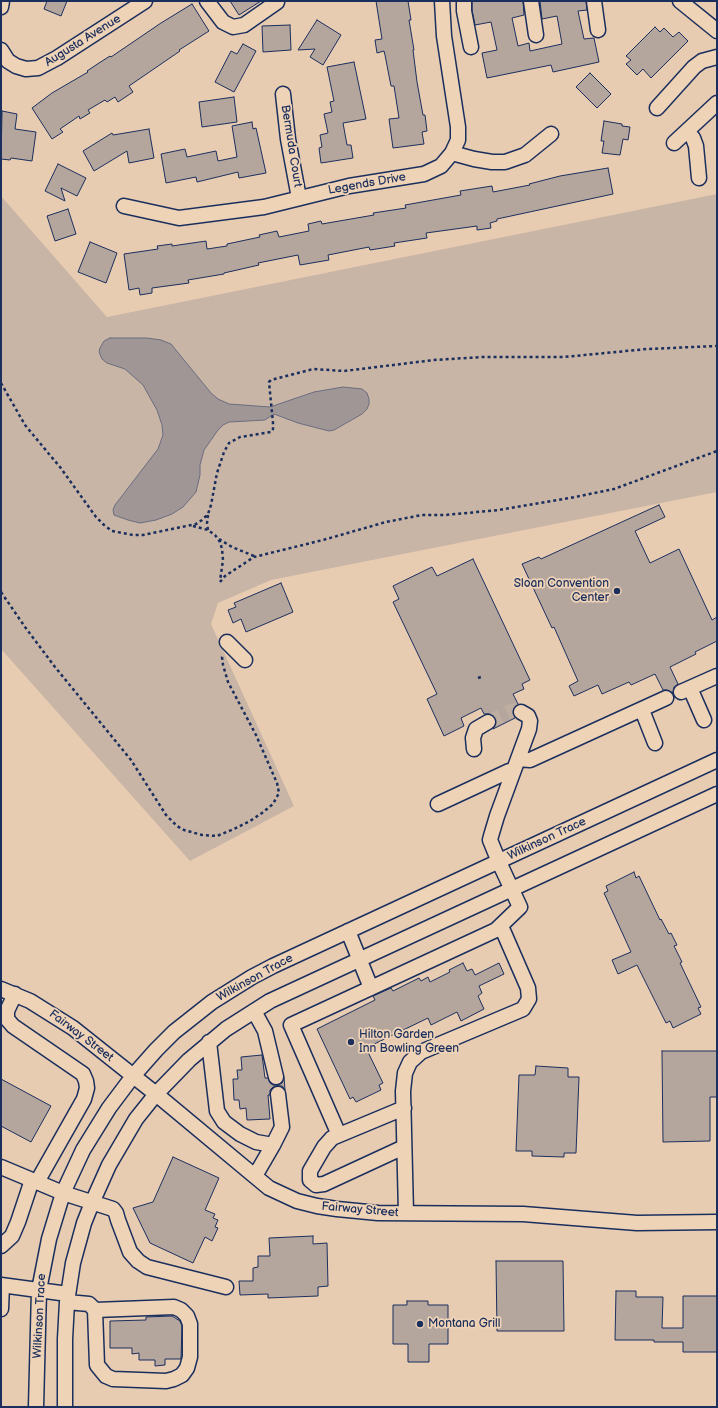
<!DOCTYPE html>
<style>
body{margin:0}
#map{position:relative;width:718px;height:1408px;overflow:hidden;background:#e7ccb2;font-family:"Balsamiq Sans",sans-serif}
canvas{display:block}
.frame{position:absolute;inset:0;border:2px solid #1b2f5e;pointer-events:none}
</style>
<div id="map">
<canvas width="718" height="1408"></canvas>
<div class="frame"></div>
</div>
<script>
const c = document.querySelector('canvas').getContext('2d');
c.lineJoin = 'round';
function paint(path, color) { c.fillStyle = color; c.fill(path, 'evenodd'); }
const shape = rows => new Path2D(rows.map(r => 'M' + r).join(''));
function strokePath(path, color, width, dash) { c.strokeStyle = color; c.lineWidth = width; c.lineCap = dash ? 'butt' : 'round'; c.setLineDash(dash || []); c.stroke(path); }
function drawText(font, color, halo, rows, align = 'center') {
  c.font = font + ' "Balsamiq Sans",sans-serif'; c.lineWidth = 3.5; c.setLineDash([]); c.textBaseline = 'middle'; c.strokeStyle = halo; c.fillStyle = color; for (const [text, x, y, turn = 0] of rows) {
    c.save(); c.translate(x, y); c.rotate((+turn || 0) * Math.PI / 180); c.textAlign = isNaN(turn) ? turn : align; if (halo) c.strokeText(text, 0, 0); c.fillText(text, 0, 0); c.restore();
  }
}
const green = shape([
 [717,194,717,492,271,580,218,603,211,624,294,806,190,861,1,649,1,196,107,317]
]);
const water = shape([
 [110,338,147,338,161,340,171,344,211,393,218,399,229,404,270,407,314,392,343,387,362,389,367,393,369,399,369,404,367,409,362,414,334,430,329,431,298,423,274,414,265,420,229,422,223,425,218,430,204,450,200,465,200,475,196,492,183,507,172,514,156,520,140,523,128,520,114,515,113,510,115,505,158,449,163,435,162,425,157,410,143,385,125,369,107,363,102,359,99,352,100,348,104,341,110,338]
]);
const building = shape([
 [47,1,67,1,61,16,44,9,47,1],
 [230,1,261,1,239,15,230,1],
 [376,1,408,1,411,20,409,20,414,50,413,50,417,82,423,115,425,115,427,131,422,132,424,144,393,148,389,119,399,118,394,86,391,86,385,55,384,51,377,53,375,40,382,39,376,1],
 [472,1,523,1,524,15,512,18,518,46,529,43,530,51,562,44,557,16,542,19,540,1,586,1,587,10,578,11,584,39,594,38,599,62,553,72,551,65,487,78,482,53,497,50,491,22,475,25,472,10,472,1],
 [192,4,209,31,179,50,180,51,129,86,133,92,118,102,115,97,107,102,105,100,88,110,90,113,80,119,79,116,60,129,63,132,52,139,32,108,52,93,88,72,87,71,99,63,110,56,111,57,161,23,192,4],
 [317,20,341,35,323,65,310,57,315,49,298,50,317,20],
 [290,25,291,50,263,52,262,26,290,25],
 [655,27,660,32,664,28,673,37,679,32,688,41,651,78,643,69,637,75,626,64,631,60,626,56,655,27],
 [243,44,256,51,234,92,215,82,231,51,237,54,243,44],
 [354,62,366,119,343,123,347,145,351,145,353,158,321,163,319,148,322,147,320,135,328,133,324,114,332,112,330,102,334,101,327,67,354,62],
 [590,73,611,94,597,108,576,87,590,73],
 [234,97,237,122,202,127,199,102,234,97],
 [2,111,17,114,15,129,36,132,32,161,11,158,10,160,1,159,2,111],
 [604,121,622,124,622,126,630,127,628,140,623,139,620,155,602,153,604,141,601,141,604,121],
 [252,122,253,129,256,128,266,173,239,178,238,172,197,182,196,177,166,183,161,154,185,149,187,157,216,151,218,161,237,157,232,126,252,122],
 [149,129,154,158,129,163,127,151,94,171,83,151,112,133,113,135,149,129],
 [58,164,86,178,77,196,61,188,65,201,45,191,58,164],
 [608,168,613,194,497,219,497,221,490,223,491,228,477,230,477,226,426,233,427,238,394,243,395,246,370,250,369,247,328,255,329,260,300,265,298,255,258,263,259,265,224,273,224,274,188,280,189,283,152,288,152,293,140,295,139,288,129,290,124,254,158,249,157,246,172,244,172,246,206,241,207,249,227,246,227,244,260,237,259,235,277,231,279,237,309,231,308,224,321,221,322,224,374,215,373,213,406,208,405,205,461,195,460,191,492,186,493,192,530,185,529,184,560,176,608,168],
 [68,209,76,234,55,241,47,216,68,209],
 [90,242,117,253,106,283,78,272,90,242],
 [659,505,665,517,635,531,650,563,679,549,712,620,717,617,717,641,695,652,696,654,670,667,678,684,674,687,673,693,667,690,663,690,655,674,631,685,629,682,602,694,598,685,574,696,569,686,578,681,554,627,552,628,522,564,539,557,541,559,659,505],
 [473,559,530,680,522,684,524,689,513,694,518,704,514,707,513,712,515,718,493,729,496,722,495,718,492,714,484,714,481,708,461,718,464,726,444,736,427,699,437,694,393,602,399,599,393,586,432,567,437,576,473,559],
 [281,583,293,612,246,632,241,619,233,623,228,610,236,607,234,603,281,583],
 [634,872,636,878,639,876,660,920,661,919,669,934,671,933,677,945,674,946,682,962,680,963,701,1007,698,1008,701,1014,673,1028,670,1021,666,1023,637,965,618,974,612,960,631,952,604,893,608,891,606,886,634,872],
 [463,963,467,971,472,969,475,975,499,963,504,974,479,986,482,993,478,996,484,1009,461,1021,457,1012,431,1025,428,1018,366,1048,383,1083,379,1085,381,1090,356,1102,353,1097,350,1099,317,1029,375,1000,373,996,391,988,393,991,419,978,421,981,428,977,430,982,450,972,449,970,463,963],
 [662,1051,717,1051,717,1097,710,1097,710,1141,663,1142,662,1051],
 [262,1055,265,1078,268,1078,270,1083,273,1085,278,1085,282,1083,284,1077,285,1090,282,1086,277,1086,273,1087,270,1090,270,1095,268,1095,270,1119,247,1120,246,1108,240,1109,239,1100,234,1100,233,1079,238,1079,237,1070,242,1070,241,1057,262,1055],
 [536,1066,568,1068,568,1077,579,1077,576,1153,564,1153,564,1157,532,1156,532,1151,516,1151,519,1075,535,1075,536,1066],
 [1,1079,51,1106,31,1142,1,1126,1,1079],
 [173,1157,219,1178,205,1210,215,1214,213,1218,218,1220,215,1227,218,1228,212,1241,205,1237,193,1263,150,1243,133,1208,153,1202,173,1157],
 [313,1236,313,1244,327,1243,328,1286,318,1287,318,1296,268,1298,268,1294,240,1295,239,1281,253,1281,253,1268,258,1267,258,1256,270,1256,269,1238,313,1236],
 [496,1261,563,1261,564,1331,497,1331,496,1261],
 [616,1291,636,1291,636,1297,663,1297,662,1328,683,1328,683,1296,717,1296,717,1352,683,1352,683,1342,654,1342,654,1340,615,1340,616,1291],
 [407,1301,428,1301,428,1305,448,1305,448,1344,429,1344,429,1362,408,1362,408,1344,393,1344,393,1305,407,1305,407,1301],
 [172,1316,180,1321,182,1326,181,1359,165,1359,165,1365,155,1366,155,1360,139,1360,139,1353,132,1354,132,1348,110,1348,110,1321,146,1320,146,1317,172,1316]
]);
const minorTunnel = shape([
 [488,722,513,710,521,712]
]);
const path = shape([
 [1,383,25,425,49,454,60,467,96,517,104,525,112,531,133,535,143,535,196,524,202,520,208,514,211,505,217,473,224,452,229,443,240,437,271,432,273,429,273,423,269,382,271,380,313,369,344,371,434,360,483,357,564,357,647,349,717,346],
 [208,515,207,523,208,530],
 [193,526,208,530,215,535,220,542,222,549,223,560,220,581],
 [219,539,232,547,254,556],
 [220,582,225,576,254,557,323,540,386,522,422,515,445,515,499,510,575,497,614,489,717,451],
 [1,592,25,627,55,667,131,760,166,815,177,826,184,830,202,835,217,836,234,829,250,821,262,813,273,804,279,793,277,783,256,735,228,682,223,665,222,657,223,655],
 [478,678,481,677]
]);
const minor = shape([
 [207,1,223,22,233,27,244,25,277,2],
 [464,1,464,11,471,47],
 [531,1,536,35],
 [594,1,598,30],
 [680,1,717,31],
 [1,7,2,1],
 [1,50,8,61,16,66,26,69,38,68,57,58,145,1],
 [283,94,288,139,299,198],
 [657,108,694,67,702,61,717,57],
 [687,131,693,138,696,146,699,178],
 [674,143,717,103],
 [452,153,474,159,492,162,505,162,525,155,551,134],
 [124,206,179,218,264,207,349,186,424,174,441,166,452,153,458,140,458,127,444,36,442,1],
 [227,642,245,660],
 [690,688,704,720],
 [681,692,717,676],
 [642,710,655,743],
 [474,749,473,738,476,729,488,722],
 [518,759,530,760,666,698],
 [438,804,509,771,513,771],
 [348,931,371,988],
 [1,989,30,1001,73,1028,156,1094,269,1188,297,1201,317,1206,337,1209,378,1213,523,1214,637,1223,717,1222],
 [15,994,7,1011,7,1019,13,1026,83,1074,86,1081,87,1088,84,1099,37,1182],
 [254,1011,265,1031,276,1077],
 [209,1042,217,1111,224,1122,240,1134,256,1142,273,1145],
 [404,1108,332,1138,324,1147,310,1171,310,1180,316,1185,324,1184,404,1147],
 [339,1135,291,1025,496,930,520,907,499,862,490,840,491,836,497,816,529,729,530,721,528,716,521,712],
 [1,1167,63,1193,113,1209,116,1213,118,1220,130,1252,138,1261,147,1267,226,1287],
 [255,1176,273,1145,282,1127,278,1094],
 [406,1213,403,1091,405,1073,410,1062,421,1052,523,1009,529,999,528,988,501,926],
 [1,1246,12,1236,18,1222,32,1180],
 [1,1285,68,1294],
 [67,1302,89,1304,95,1310,97,1365,106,1376,113,1379,166,1381,174,1379,182,1375,187,1368,190,1357,190,1324,187,1316,181,1310,174,1307,95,1310],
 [1,1309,2,1285],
 [36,1407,39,1290,49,1239,63,1193,83,1150,109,1108,133,1076,156,1050,174,1032,212,1002,252,977,273,966,717,760],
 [65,1407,65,1339,67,1302,73,1263,84,1223,92,1203,109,1165,136,1119,156,1094,189,1060,226,1029,270,1001,717,794]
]);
const markers = [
 [617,591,4,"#1b2f5e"],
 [351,1042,4,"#1b2f5e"],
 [420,1324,4,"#1b2f5e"]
];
const streetNames = [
 ["Augusta Avenue",83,41,-32],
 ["Bermuda Court",291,146,81],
 ["Legends Drive",367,184,-10],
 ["Wilkinson Trace",547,839,-25],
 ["Wilkinson Trace",255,978,-29],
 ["Fairway Street",81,1036,37],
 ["Fairway Street",360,1210,5],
 ["Wilkinson Trace",40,1316,-87]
];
const poiNames = [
 ["Sloan Convention",609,584,"right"],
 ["Center",609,598,"right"],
 ["Hilton Garden",359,1035],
 ["Inn Bowling Green",359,1049],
 ["Montana Grill",428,1324]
];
paint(green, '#c9b5a6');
paint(water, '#a09696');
strokePath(water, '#6b6d80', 1);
paint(building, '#b4a59d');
strokePath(building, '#1b2f5e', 1);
strokePath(minorTunnel, '#beada1', 14, [14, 7]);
strokePath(minor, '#1b2f5e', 17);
strokePath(path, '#1b2f5e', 2.5, [3, 3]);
strokePath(minor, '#efd3b6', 14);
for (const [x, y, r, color] of markers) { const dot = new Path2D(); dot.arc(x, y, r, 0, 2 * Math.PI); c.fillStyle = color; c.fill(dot); strokePath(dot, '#efd3b6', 1.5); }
drawText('12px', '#1b2f5e', '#efd3b6', streetNames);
drawText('12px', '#1b2f5e', '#efd3b6', poiNames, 'left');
</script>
